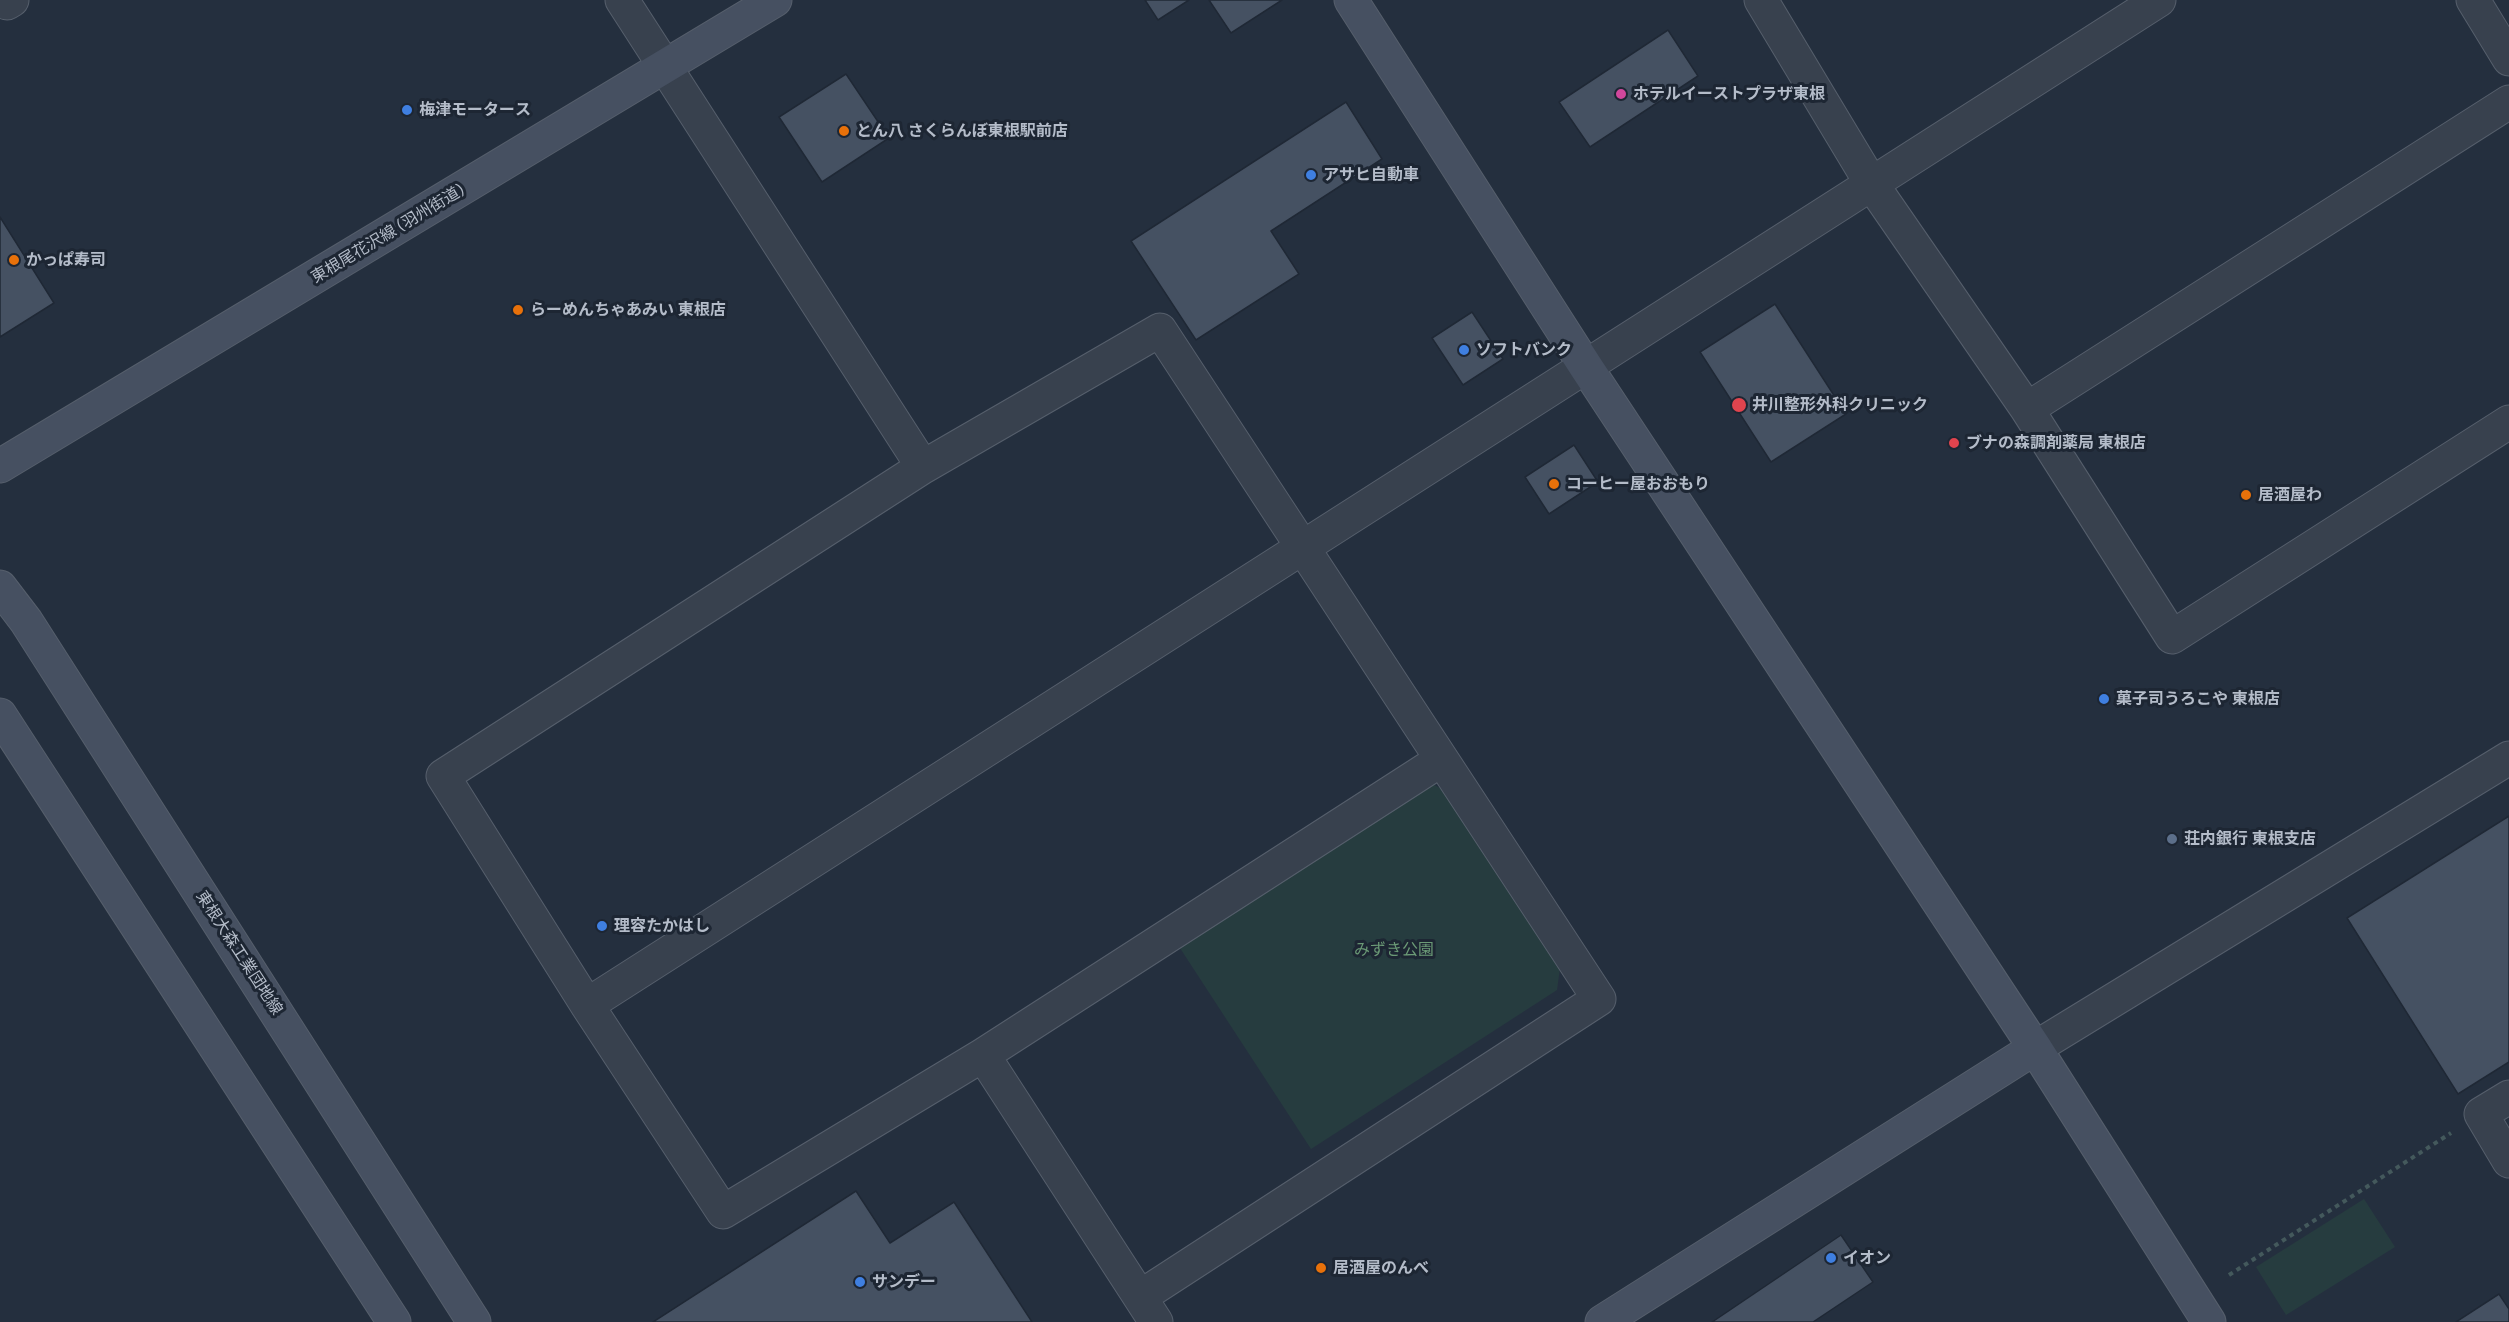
<!DOCTYPE html>
<meta charset="utf-8">
<style>
body{margin:0}
canvas{display:block;background:#242f3e}
</style>
<canvas width="2509" height="1322"></canvas>
<script>
const c = document.querySelector('canvas').getContext('2d');
c.lineJoin = 'round';
function paint(path, color) { c.fillStyle = color; c.fill(path, 'evenodd'); }
const shape = rows => new Path2D(rows.map(r => 'M' + r).join(''));
function strokePath(path, color, width, dash) { c.strokeStyle = color; c.lineWidth = width; c.lineCap = dash ? 'butt' : 'round'; c.setLineDash(dash || []); c.stroke(path); }
function drawText(font, color, halo, rows, align = 'center') {
  c.font = font + ' Figtree,"Noto Sans JP",sans-serif'; c.lineWidth = 6; c.setLineDash([]); c.textBaseline = 'middle'; c.strokeStyle = halo; c.fillStyle = color; for (const [text, x, y, turn = 0] of rows) {
    c.save(); c.translate(x, y); c.rotate((+turn || 0) * Math.PI / 180); c.textAlign = isNaN(turn) ? turn : align; if (halo) c.strokeText(text, 0, 0); c.fillText(text, 0, 0); c.restore();
  }
}
const green = shape([
 [1430,783,1452,794,1561,961,1557,990,1311,1149,1178,945],
 [2364,1199,2395,1247,2286,1315,2256,1267]
]);
const building = shape([
 [1145,0,1189,0,1158,20,1145,0],
 [1209,0,1282,0,1231,33,1209,0],
 [1668,30,1698,76,1590,147,1559,102,1668,30],
 [846,74,889,138,822,182,779,117,846,74],
 [1346,102,1382,159,1271,231,1299,274,1196,340,1131,241,1346,102],
 [0,217,54,303,0,337,0,217],
 [1775,304,1846,414,1771,462,1700,352,1775,304],
 [1472,312,1503,359,1463,385,1432,338,1472,312],
 [1574,445,1598,482,1549,514,1525,477,1574,445],
 [2509,816,2509,1062,2458,1094,2347,918,2509,816],
 [856,1191,890,1243,954,1202,1032,1322,653,1322,856,1191],
 [1841,1235,1873,1282,1813,1322,1712,1322,1841,1235],
 [2499,1294,2509,1309,2509,1322,2456,1322,2499,1294]
]);
const path = shape([
 [2229,1275,2451,1133]
]);
const street = shape([
 [5,0,7,3,12,0],
 [622,0,923,467],
 [1761,0,1871,183,2027,409,2172,637,2509,422],
 [2473,0,2509,59],
 [2027,409,2509,102],
 [587,1005,2159,0],
 [2035,1048,2509,758],
 [983,1055,1156,1322],
 [2509,1097,2481,1114,2509,1161],
 [1140,1297,1599,999,1160,330,923,467,443,776,587,1005,723,1212,983,1055,1441,760]
]);
const secondary = shape([
 [1351,0,1586,367,2035,1048,2209,1322],
 [0,466,775,0],
 [0,587,26,621,474,1322],
 [0,715,394,1322],
 [1602,1322,2035,1048]
]);
const markers = [
 [1621,94,6,"#d1479c"],
 [407,110,6,"#3f7fe0"],
 [844,131,6,"#e8710a"],
 [1311,175,6,"#3f7fe0"],
 [14,260,6,"#e8710a"],
 [518,310,6,"#e8710a"],
 [1464,350,6,"#3f7fe0"],
 [1739,405,8,"#e0444e"],
 [1954,443,6,"#e0444e"],
 [1554,484,6,"#e8710a"],
 [2246,495,6,"#e8710a"],
 [2104,699,6,"#3f7fe0"],
 [2172,839,6,"#5c6f8a"],
 [602,926,6,"#3f7fe0"],
 [1831,1258,6,"#3f7fe0"],
 [1321,1268,6,"#e8710a"],
 [860,1282,6,"#3f7fe0"]
];
const poiNames = [
 ["ホテルイーストプラザ東根",1633,94],
 ["梅津モータース",419,110],
 ["とん八 さくらんぼ東根駅前店",856,131],
 ["アサヒ自動車",1323,175],
 ["かっぱ寿司",26,260],
 ["らーめんちゃあみい 東根店",530,310],
 ["ソフトバンク",1476,350],
 ["井川整形外科クリニック",1752,405],
 ["ブナの森調剤薬局 東根店",1966,443],
 ["コーヒー屋おおもり",1566,484],
 ["居酒屋わ",2258,495],
 ["菓子司うろこや 東根店",2116,699],
 ["荘内銀行 東根支店",2184,839],
 ["理容たかはし",614,926],
 ["イオン",1843,1258],
 ["居酒屋のんべ",1333,1268],
 ["サンデー",872,1282]
];
const streetNames = [
 ["東根尾花沢線 (羽州街道)",388,234,-31],
 ["東根大森工業団地線",239,953,57]
];
const parkNames = [
 ["みずき公園",1394,950]
];
paint(green, '#263c3f');
paint(building, '#455162');
strokePath(building, '#1f2835', 1.5);
strokePath(street, '#565f6c', 35);
strokePath(secondary, '#565f6c', 35);
strokePath(path, '#44595c', 4, [4.5, 4.5]);
strokePath(street, '#38414e', 33);
strokePath(secondary, '#465061', 33);
for (const [x, y, r, color] of markers) { const dot = new Path2D(); dot.arc(x, y, r, 0, 2 * Math.PI); c.fillStyle = color; c.fill(dot); strokePath(dot, '#1d2633', 2); }
drawText('bold 16px', '#b4bcc9', '#1d2633', poiNames, 'left');
drawText('16px', '#b4bcc9', '#1d2633', streetNames);
drawText('16px', '#6b9a76', '#1d2633', parkNames);
</script>
